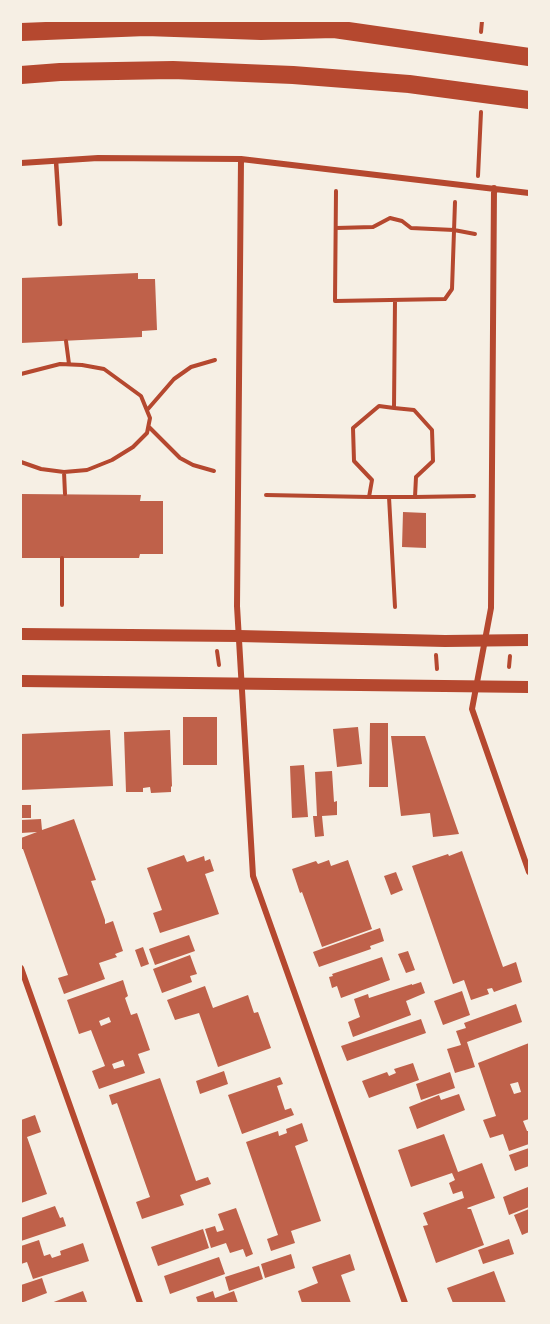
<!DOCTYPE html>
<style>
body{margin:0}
#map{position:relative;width:550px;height:1324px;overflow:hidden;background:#f6efe4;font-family:"Noto Sans",sans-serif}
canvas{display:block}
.frame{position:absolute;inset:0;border:22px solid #f6efe4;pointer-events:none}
</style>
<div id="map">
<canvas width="550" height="1324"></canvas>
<div class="frame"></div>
</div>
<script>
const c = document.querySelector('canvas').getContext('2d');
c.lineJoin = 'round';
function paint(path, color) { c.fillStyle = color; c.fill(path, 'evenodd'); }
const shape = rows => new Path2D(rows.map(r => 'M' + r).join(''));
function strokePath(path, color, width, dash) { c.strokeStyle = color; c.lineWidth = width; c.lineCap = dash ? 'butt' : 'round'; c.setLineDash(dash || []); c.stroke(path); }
const building = shape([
 [138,273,138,279,155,279,157,330,142,331,142,337,21,343,21,278],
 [21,494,141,495,140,501,163,501,163,554,140,554,139,558,21,558],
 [403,512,426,513,426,548,402,547],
 [183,717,217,717,217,765,183,765],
 [370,723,388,723,388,787,369,787],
 [358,727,362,764,337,767,333,729],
 [110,730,113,786,21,790,21,734],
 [170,730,172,786,171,787,171,792,151,793,150,787,143,788,143,792,126,792,124,732],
 [391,736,425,736,459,834,433,837,430,813,401,816],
 [304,765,308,817,292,818,290,766],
 [332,771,334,802,337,801,337,815,322,816,324,836,315,837,313,816,317,816,315,772],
 [21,805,31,805,31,818,21,818],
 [41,819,42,830,74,819,96,880,91,881,105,920,105,924,113,921,123,951,115,954,117,957,99,963,105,979,64,994,58,978,68,975,23,849,21,849,21,838,37,832,21,833,21,820],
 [462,851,503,967,516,962,522,982,494,992,492,988,487,989,489,994,471,1000,464,980,453,984,412,866,448,854,449,856],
 [184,855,187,862,204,856,205,861,210,859,214,871,205,874,219,914,160,933,153,913,162,910,147,868],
 [329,860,331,866,348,860,372,929,322,947,302,892,300,893,292,869,316,861,318,864],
 [396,872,403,890,391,895,384,876],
 [380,928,384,941,370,946,371,949,319,967,313,952],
 [189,935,195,951,155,965,149,949],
 [143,947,149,964,141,967,135,950],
 [408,951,415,970,406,973,398,954],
 [190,955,197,974,190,976,192,982,162,993,153,969],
 [382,957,390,980,341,998,337,986,332,988,329,977,333,976,332,974],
 [123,980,128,996,125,998,131,1015,137,1013,150,1050,138,1054,145,1073,99,1089,92,1071,105,1066,91,1030,79,1034,67,1000],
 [109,1017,111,1022,101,1026,99,1021],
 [123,1060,125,1066,114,1069,112,1064],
 [421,982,425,993,406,1001,411,1015,353,1037,348,1022,360,1017,354,999,368,994,369,998,412,984,412,985],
 [205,986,213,1008,248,995,254,1013,258,1012,271,1048,218,1067,199,1013,175,1020,167,1000],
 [462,991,470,1015,443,1025,434,1001],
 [516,1004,522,1022,467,1042,475,1067,455,1073,447,1049,461,1045,456,1031,466,1028,464,1023],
 [421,1019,426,1033,347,1061,341,1046],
 [529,1043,529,1119,523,1121,527,1131,529,1131,529,1144,509,1151,503,1134,490,1138,483,1120,496,1116,478,1063],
 [518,1082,521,1092,514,1094,510,1084],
 [413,1063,419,1080,369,1098,362,1081,387,1072,389,1076,396,1073,394,1069],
 [224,1071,228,1084,200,1094,196,1081],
 [450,1072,455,1088,421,1100,416,1084],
 [280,1077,283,1084,277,1086,285,1110,291,1108,294,1115,242,1134,228,1095],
 [160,1078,196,1181,208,1177,211,1184,180,1195,184,1205,142,1219,136,1202,150,1197,117,1103,112,1105,109,1095],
 [459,1094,465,1110,417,1129,409,1107,439,1095,441,1100],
 [35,1115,41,1132,27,1137,47,1194,21,1203,21,1120],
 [302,1123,308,1141,295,1146,321,1221,291,1231,295,1243,271,1251,267,1239,278,1235,246,1142,278,1131,279,1136,287,1133,286,1129],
 [444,1134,458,1172,482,1163,495,1198,467,1208,468,1209,471,1209,484,1245,436,1263,423,1226,428,1225,423,1213,464,1198,462,1191,453,1194,449,1183,455,1180,452,1173,411,1187,398,1150],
 [529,1148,529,1166,515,1171,509,1155],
 [528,1187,529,1207,509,1215,503,1197],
 [55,1206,60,1218,63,1217,66,1226,21,1241,21,1218],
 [236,1208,253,1254,246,1257,243,1249,230,1253,226,1243,211,1248,205,1229,215,1226,217,1232,224,1230,218,1214],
 [529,1209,529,1232,522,1235,514,1215],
 [203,1229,209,1248,158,1266,151,1247],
 [509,1239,514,1254,483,1264,478,1250],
 [39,1240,44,1256,50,1254,52,1258,61,1255,60,1251,83,1243,89,1261,33,1279,27,1262,21,1264,21,1246],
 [291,1254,295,1268,265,1278,261,1264],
 [350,1254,355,1270,341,1275,351,1303,302,1303,298,1291,318,1283,312,1267],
 [219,1257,225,1274,170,1294,164,1276],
 [259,1266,263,1279,229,1291,225,1277],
 [494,1271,506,1303,453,1303,447,1288],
 [42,1278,47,1293,21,1303,21,1285],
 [83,1291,87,1302,51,1303],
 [213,1291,215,1298,234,1291,238,1303,198,1303,196,1297]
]);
const path = shape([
 [481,32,482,21],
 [478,176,481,112],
 [336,191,335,301,445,299,452,289,455,202],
 [336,228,373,227,390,218,402,221,411,228,454,230,475,234],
 [66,341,69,364],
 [21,374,60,364,82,365,104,369,141,396,150,418,147,433,133,447,112,460,87,470,64,472,41,469,21,462],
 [394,408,379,406,353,428,354,461,372,480,369,497,415,497,416,477,433,461,432,430,414,410,394,408,395,300],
 [148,409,174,379,191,367,215,360],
 [149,427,180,458,193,465,214,471],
 [64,472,65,494],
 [266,495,369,497],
 [389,497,395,607],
 [415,497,474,496],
 [62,605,62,558],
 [217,651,219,665],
 [436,655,437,669],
 [509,667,510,656]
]);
const service = shape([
 [56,161,60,224]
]);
const minor = shape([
 [241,159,237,606,253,876,405,1303],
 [21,163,98,158,241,159,529,193],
 [494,188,491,608,472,709,529,872],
 [21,968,140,1303]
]);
const secondary = shape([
 [21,634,239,636,445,641,529,640],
 [21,681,529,687]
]);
const motorway = shape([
 [21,32,146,27,261,31,334,29,529,57],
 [21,75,60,72,173,70,293,75,409,84,529,100]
]);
paint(building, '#bf614a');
strokePath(path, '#b5482f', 4);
strokePath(service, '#b5482f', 4.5);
strokePath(minor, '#b5482f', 6);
strokePath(secondary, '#b5482f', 12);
strokePath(motorway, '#b5482f', 18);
</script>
